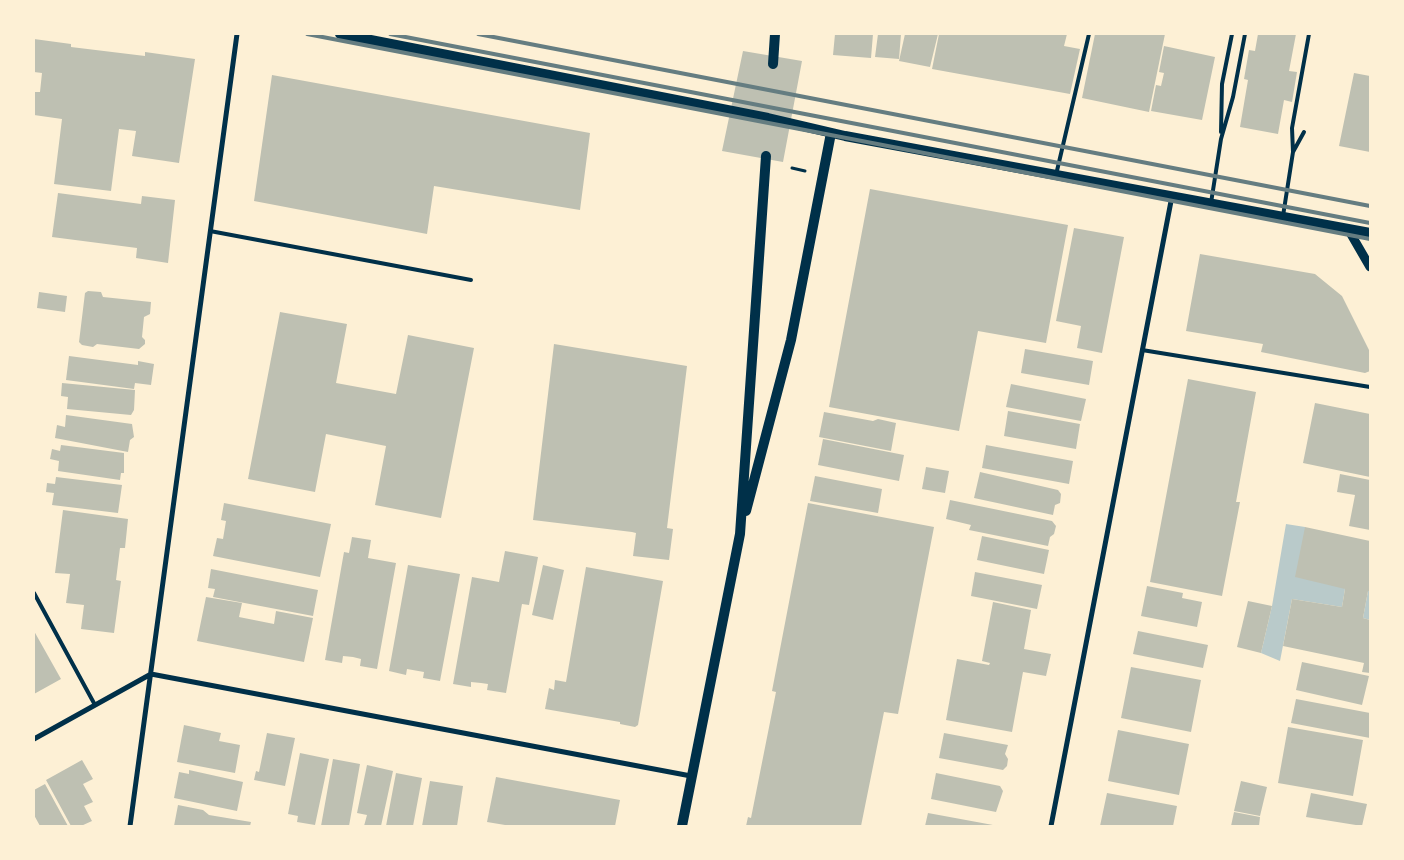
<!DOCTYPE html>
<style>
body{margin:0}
#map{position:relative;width:1404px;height:860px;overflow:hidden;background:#fdf0d5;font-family:Mulish,sans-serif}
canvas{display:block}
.frame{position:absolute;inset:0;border:35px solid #fdf0d5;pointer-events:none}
</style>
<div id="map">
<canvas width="1404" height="860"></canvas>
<div class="frame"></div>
</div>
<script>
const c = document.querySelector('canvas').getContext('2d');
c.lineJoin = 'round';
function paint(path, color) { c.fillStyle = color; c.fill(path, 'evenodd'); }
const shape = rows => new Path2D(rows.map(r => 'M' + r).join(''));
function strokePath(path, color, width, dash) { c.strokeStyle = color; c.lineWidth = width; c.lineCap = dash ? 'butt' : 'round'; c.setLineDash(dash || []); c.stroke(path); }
const green = shape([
 [1286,524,1305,527,1345,589,1342,607,1292,599,1280,661,1261,653,1272,606],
 [1368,591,1370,591,1370,620,1363,618]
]);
const building = shape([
 [835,34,873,34,871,58,833,55],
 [878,34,901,34,899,59,875,57],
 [905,34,938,34,930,67,899,61],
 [939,34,1067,34,1064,46,1080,49,1070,94,932,69],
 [1095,34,1165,34,1149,112,1082,98],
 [1258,34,1296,34,1289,71,1297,72,1292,102,1284,100,1278,134,1240,127,1248,80,1244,79,1249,50,1255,51],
 [34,39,71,44,71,47,145,56,145,52,195,59,179,163,132,156,136,131,119,129,111,191,54,184,62,119,34,115,34,92,40,92,42,73,34,72],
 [1164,46,1215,57,1202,120,1151,111,1156,85,1161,86,1164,73,1159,72],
 [743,51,802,61,783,162,722,151],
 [1354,73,1370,76,1370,152,1339,146],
 [272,75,590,133,580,210,434,186,427,234,254,201],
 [870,189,1068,225,1046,343,978,331,959,431,829,407],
 [58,193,141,204,142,196,175,200,168,263,136,258,137,248,52,237],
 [1074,228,1124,237,1102,353,1077,348,1081,326,1056,321],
 [1200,254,1315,274,1342,296,1370,352,1370,371,1365,373,1261,352,1263,344,1186,331],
 [88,291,101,292,103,297,151,302,150,314,144,317,142,337,145,340,145,344,139,349,97,344,93,347,82,345,79,342,85,293],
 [39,292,67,296,65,312,37,308],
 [280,312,347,324,336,383,396,394,408,335,474,348,441,518,375,505,386,446,326,434,315,492,248,479],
 [554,344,687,366,667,528,673,529,669,560,633,556,636,533,632,532,533,520],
 [1025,349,1093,361,1089,385,1021,373],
 [69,356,138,365,138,361,154,364,151,385,135,383,134,389,66,380],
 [1188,379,1256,392,1236,502,1240,502,1222,596,1150,582],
 [62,383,135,390,134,410,131,415,67,409,68,397,61,396],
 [1011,384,1086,399,1081,421,1006,407],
 [1315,403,1370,414,1370,477,1303,463],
 [1008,411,1080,424,1076,449,1004,436],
 [824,412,873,421,878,419,896,423,891,451,819,437],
 [66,415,132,424,134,437,130,440,128,452,55,438,57,425,65,427],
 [823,439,904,455,899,481,818,465],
 [61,445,124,453,124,473,121,473,120,480,58,471,59,461,50,459,52,449,60,451],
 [986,445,1073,461,1069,484,982,468],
 [926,467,949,471,945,493,922,489],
 [980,472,1058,490,1061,494,1060,503,1055,505,1053,515,974,498],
 [1340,474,1370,480,1370,530,1349,526,1355,495,1337,492],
 [815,476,882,489,878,513,810,501],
 [56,477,122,485,118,513,52,505,54,493,46,492,47,483,55,484],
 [950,500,1052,521,1056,526,1054,534,1050,537,1048,546,969,530,971,525,946,519],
 [224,503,331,524,320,577,213,556,217,538,223,539,226,521,221,520],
 [808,503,934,527,898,714,884,712,861,826,746,826,748,817,751,818,776,692,772,691],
 [63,510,128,519,125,548,120,548,116,580,121,581,114,633,81,629,84,605,66,603,70,574,55,573],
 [1305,527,1370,541,1370,591,1368,591,1363,618,1370,620,1370,673,1362,672,1364,663,1283,646,1292,599,1342,607,1345,589,1295,577],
 [982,536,1049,550,1044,574,977,560],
 [352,537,371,540,368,558,396,563,377,669,360,666,361,659,353,657,343,656,342,663,325,660,344,552,349,553],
 [505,551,538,557,529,605,522,604,506,693,487,690,488,684,481,683,471,682,471,687,453,684,472,577,499,582],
 [408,565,460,574,440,681,423,678,424,672,407,669,406,675,389,671],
 [543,565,564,570,553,620,532,615],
 [586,567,663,581,638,725,635,727,620,724,620,722,545,709,549,688,554,690,555,680,566,682],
 [211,569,318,590,313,616,213,597,215,589,208,588],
 [975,572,1042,585,1037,609,971,596],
 [1147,586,1183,593,1182,598,1202,602,1197,627,1141,616],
 [206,597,242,603,239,617,274,624,276,611,313,618,304,662,197,641],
 [1248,601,1272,606,1261,653,1237,647],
 [993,602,1031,610,1024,649,1051,654,1046,676,1023,672,1012,732,946,720,957,659,989,665,990,663,982,661],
 [34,631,61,679,34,694],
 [1138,631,1208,645,1203,668,1133,654],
 [1302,662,1369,676,1362,705,1296,690],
 [1131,667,1201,680,1191,732,1121,718],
 [1296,699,1370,713,1370,738,1291,723],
 [184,725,221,733,219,741,240,745,235,773,177,762],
 [1288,727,1363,740,1353,796,1278,783],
 [1118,730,1189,744,1179,795,1108,781],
 [267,733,295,738,285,786,254,780,256,771,259,772],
 [944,733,1008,745,1005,754,1008,759,1007,766,1003,770,939,758],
 [300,753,329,759,315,825,297,822,298,816,288,814],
 [333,759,360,764,349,826,321,826],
 [82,760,93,779,83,784,93,802,84,806,92,821,81,826,71,826,46,780],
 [367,765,393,771,381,826,364,826,367,815,357,813],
 [189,770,243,782,237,811,174,798,179,772,189,774],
 [396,773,422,778,413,826,386,826],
 [936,773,1000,786,1003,791,996,812,931,799],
 [496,777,620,800,615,826,511,826,487,822],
 [430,781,463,786,457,826,422,826],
 [1241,781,1267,787,1260,816,1234,811],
 [45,784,68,826,40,826,34,815,34,790],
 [1107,793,1177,806,1173,826,1100,826],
 [1311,793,1367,804,1362,826,1306,817],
 [178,805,203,810,209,815,251,822,250,826,174,826],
 [1234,812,1260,817,1259,826,1231,826],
 [928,813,993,825,993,826,925,826]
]);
const path = shape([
 [792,168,805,171]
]);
const service = shape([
 [1221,132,1222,84,1232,34],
 [1293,152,1304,132],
 [1056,175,1089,34],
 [1211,203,1221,139,1233,97,1245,34],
 [1283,216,1293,152,1292,128,1309,34],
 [210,231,471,280],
 [1142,350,1370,387],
 [34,593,95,705]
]);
const minor = shape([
 [34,739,151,674,691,776],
 [130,826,237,34],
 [1051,826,1172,196]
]);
const tertiary = shape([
 [1348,229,1370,267]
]);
const secondary = shape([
 [340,34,768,118,845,136,1370,233],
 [773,64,775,34],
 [746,511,791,340,831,133],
 [682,826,740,534,766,156]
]);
const rail = shape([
 [307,34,1370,239],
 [390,34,1370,223],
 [478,34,1370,206]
]);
paint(green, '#b9caca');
paint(building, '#bec0b2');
strokePath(path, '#003049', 3);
strokePath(service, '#003049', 4);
strokePath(minor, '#003049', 5);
strokePath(tertiary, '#003049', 9);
strokePath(secondary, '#003049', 10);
strokePath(rail, '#657d81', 4);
</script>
